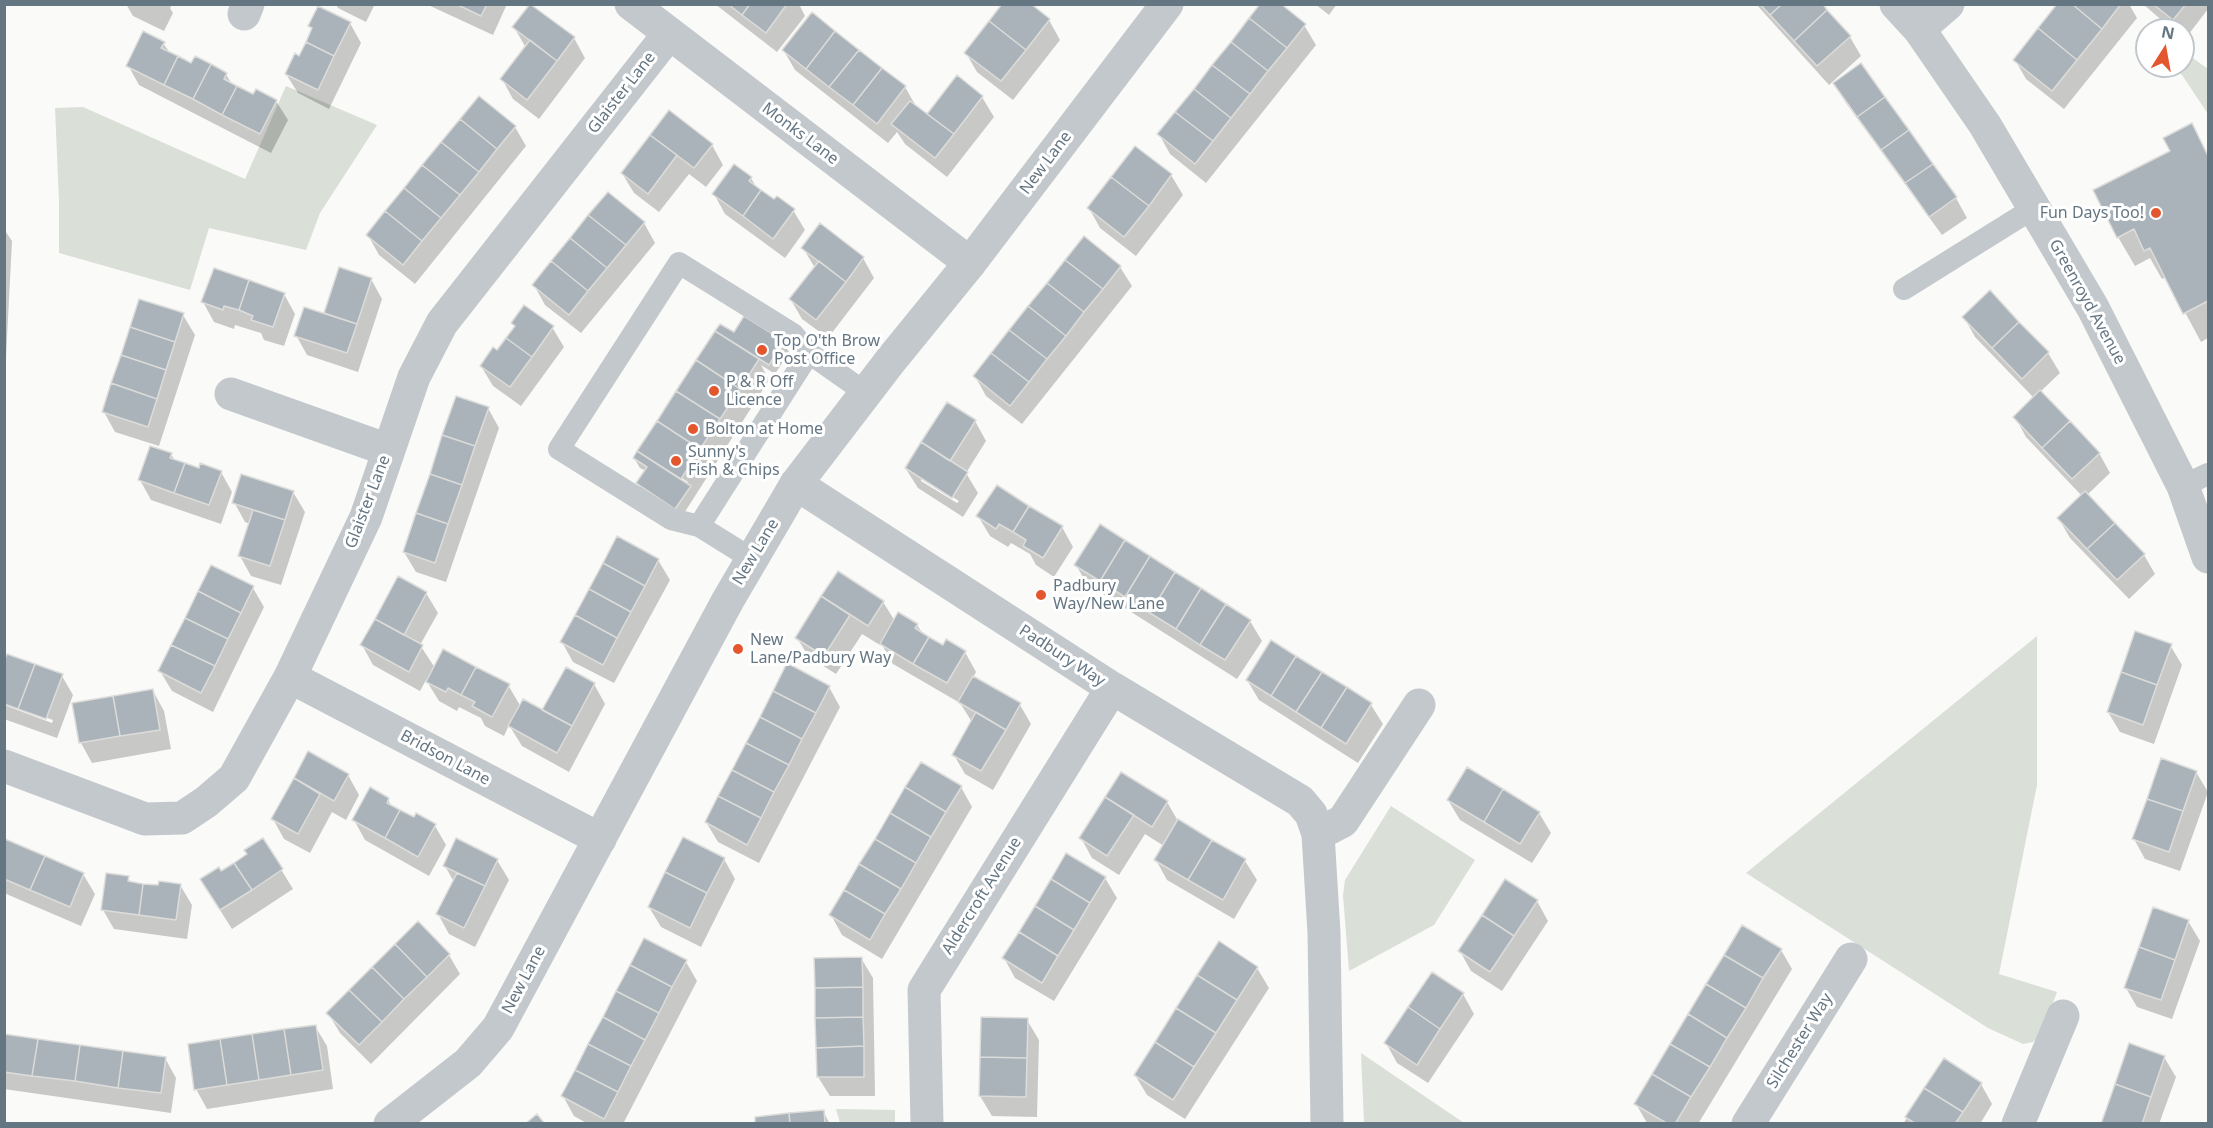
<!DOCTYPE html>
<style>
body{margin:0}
#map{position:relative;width:2213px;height:1128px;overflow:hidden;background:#fafaf8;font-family:"Noto Sans",sans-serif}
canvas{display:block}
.frame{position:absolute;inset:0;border:6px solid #657683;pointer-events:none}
.north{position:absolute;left:2135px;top:18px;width:60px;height:60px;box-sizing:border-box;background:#fff;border:2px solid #c1c8cd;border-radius:50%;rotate:11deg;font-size:16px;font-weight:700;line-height:24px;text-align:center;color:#657683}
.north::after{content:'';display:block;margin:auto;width:21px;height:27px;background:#e4572e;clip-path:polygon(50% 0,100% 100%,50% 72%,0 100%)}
</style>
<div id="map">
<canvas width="2213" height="1128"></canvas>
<div class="frame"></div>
<div class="north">N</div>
</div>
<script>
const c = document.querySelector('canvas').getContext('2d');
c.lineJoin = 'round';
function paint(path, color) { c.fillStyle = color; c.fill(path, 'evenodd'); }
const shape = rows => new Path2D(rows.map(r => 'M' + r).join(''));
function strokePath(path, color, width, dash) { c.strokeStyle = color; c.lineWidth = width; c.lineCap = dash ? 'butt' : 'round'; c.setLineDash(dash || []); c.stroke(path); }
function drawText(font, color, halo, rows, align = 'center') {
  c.font = font + ' "Noto Sans",sans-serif'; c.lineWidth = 6; c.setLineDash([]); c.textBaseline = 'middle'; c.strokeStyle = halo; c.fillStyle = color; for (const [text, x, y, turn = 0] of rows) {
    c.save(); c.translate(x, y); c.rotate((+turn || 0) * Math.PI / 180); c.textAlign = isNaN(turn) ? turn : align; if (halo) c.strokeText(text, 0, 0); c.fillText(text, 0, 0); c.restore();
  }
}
const green = shape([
 [2183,51,2208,69,2208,114,2176,66,2183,66],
 [286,86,377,125,320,213,306,250,209,228,190,290,59,253,59,201,55,108,83,107,245,179],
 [2037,636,2037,785,1999,974,2057,992,2041,1034,2033,1042,2023,1044,1988,1028,1746,873],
 [1391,806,1475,860,1434,925,1349,971,1343,895,1345,880],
 [1361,1053,1464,1123,1364,1123],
 [836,1109,895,1110,895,1123,840,1123]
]);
const shadow = shape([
 [126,4,172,4,170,8,173,13,164,31,133,16],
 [336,4,375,4,366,22,338,8],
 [426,4,507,4,493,35],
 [715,4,799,4,805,16,777,52],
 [1315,4,1337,4,1329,15],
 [1756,4,1820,4,1850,37,1861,56,1829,85],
 [2059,4,2129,4,2137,18,2064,109,2026,79,2015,60],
 [2143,4,2208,4,2208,9,2185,39,2183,38,2183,30,2173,30],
 [1049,20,1060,40,1013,100,977,72,966,53],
 [350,23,361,43,329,109,298,93,286,74,300,58,313,31,310,26],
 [1304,25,1316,45,1206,183,1170,154,1159,134],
 [514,27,574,38,585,58,539,119,513,99,502,79,526,48],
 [163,43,170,53,192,65,226,74,232,85,254,96,276,101,288,120,271,153,139,85,128,65],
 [784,51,905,87,917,108,927,116,982,97,994,117,947,177,905,144,897,132,888,143,795,70],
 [1861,65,1956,198,1967,218,1942,235,1846,103,1835,83],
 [669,113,712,145,723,165,706,187,689,174,659,212,634,193,622,173],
 [2191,125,2208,155,2208,338,2201,342,2166,277,2162,279,2150,258,2135,266,2118,237],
 [515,127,526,146,415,284,379,255,368,235],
 [1136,148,1171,175,1183,195,1136,256,1100,228,1089,208],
 [751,178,757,189,774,201,793,210,805,230,785,258,725,214,714,194],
 [644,223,655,243,581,333,545,305,534,285],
 [4,229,12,241,6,358,4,358],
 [803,248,863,258,874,278,828,338,802,319,791,300,815,268],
 [1120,267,1132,286,1022,424,986,396,975,376],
 [340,269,371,279,382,299,358,372,307,355,296,335,325,315],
 [1990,292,2048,353,2060,373,2040,392,2099,453,2110,473,2087,495,2144,555,2155,574,2129,599,2070,538,2059,519,2082,496,2026,437,2015,417,2034,398,1975,337,1964,317],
 [284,294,295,314,284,346,264,340,261,333,251,330,235,325,234,329,214,322,203,302],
 [183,315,195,335,159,446,115,432,104,412],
 [745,318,783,343,789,352,775,374,761,365,769,380,681,518,643,493,638,483,646,471,640,468,634,458,720,326,734,334],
 [654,460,688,482,686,484,654,463],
 [513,323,552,327,564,347,521,406,493,386,481,366,497,352,515,327],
 [488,408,499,428,446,582,416,572,404,552],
 [975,421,986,441,966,473,978,493,963,517,918,488,906,469],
 [921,477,959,501,957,503,921,481],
 [171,454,175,461,200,470,221,472,232,492,221,524,151,500,140,480],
 [293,492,305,512,281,585,251,576,240,556,250,524,245,522,234,502],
 [978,516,1062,527,1073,547,1054,577,1036,565,1030,554,1011,543,1008,547,990,536],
 [658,560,670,580,614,683,573,662,562,642],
 [1076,565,1250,621,1262,641,1237,679,1087,584],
 [838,573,883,602,895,621,917,625,923,634,943,647,965,652,976,672,973,678,1020,705,1031,724,993,790,965,774,954,755,972,722,960,703,893,664,881,643,880,645,862,634,836,674,809,657,797,638],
 [398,578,426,593,438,613,420,645,435,668,508,685,521,707,543,712,594,684,605,704,569,772,522,746,509,725,504,736,485,726,481,718,459,707,457,711,439,701,426,680,420,691,373,665,362,645],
 [253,588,264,607,213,712,172,691,160,671],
 [1272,642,1371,705,1383,724,1358,763,1259,700,1247,680],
 [2170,645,2182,665,2154,744,2120,732,2108,712],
 [4,654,62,676,73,695,57,738,4,719,4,705,52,723,53,720,4,702],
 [829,687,840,707,759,863,718,842,706,822],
 [153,691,164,711,171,749,92,763,81,743,74,704],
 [309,753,348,775,359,795,346,820,332,812,310,853,284,839,273,819],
 [2196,772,2208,792,2180,871,2145,859,2134,839],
 [1122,774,1167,802,1178,821,1245,861,1257,880,1234,919,1167,880,1156,860,1164,846,1145,834,1119,875,1092,858,1081,838],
 [961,787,972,807,882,959,842,935,831,915],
 [388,800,393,808,414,819,435,826,446,845,429,876,365,840,354,820],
 [1448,800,1539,813,1551,833,1532,863,1460,820],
 [4,840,83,874,95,894,81,926,4,893],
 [263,840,293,889,232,929,213,899,221,873,249,855],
 [1067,855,1105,878,1117,898,1054,1001,1015,978,1004,958],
 [724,859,735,879,701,947,661,927,649,907],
 [497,860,509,880,475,947,449,934,438,914,454,882,445,866],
 [128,878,131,883,160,887,180,885,192,905,187,939,114,929,103,910],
 [1537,901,1548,921,1502,991,1471,971,1460,951],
 [2188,921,2200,941,2172,1019,2137,1007,2126,988],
 [1781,950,1792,969,1698,1124,1647,1123,1636,1104],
 [449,955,460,974,371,1064,340,1033,328,1013],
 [861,958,873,978,875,1096,830,1096,818,1077],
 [686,962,697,981,623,1124,588,1124,574,1116,563,1096],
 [1257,968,1269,988,1185,1119,1147,1095,1135,1075],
 [1463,994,1474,1014,1428,1083,1397,1063,1386,1043],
 [1027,1020,1039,1040,1037,1117,992,1116,980,1096],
 [315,1026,327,1046,333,1089,207,1109,196,1089],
 [4,1036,165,1058,176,1078,171,1113,4,1089],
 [2164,1057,2176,1077,2159,1124,2102,1124],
 [1944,1060,1981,1084,1992,1104,1980,1124,1903,1124],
 [823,1111,830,1124,757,1124]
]);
const building = shape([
 [456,4,487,4,481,16,456,4],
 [530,4,575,37,557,61,512,27,530,4],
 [728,4,750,4,742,15,728,4],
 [750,4,787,4,766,33,742,15,750,4],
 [1002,4,1031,4,1050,19,1026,50,989,21,1002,4],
 [1260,4,1281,4,1306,24,1287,48,1249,18,1260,4],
 [1760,4,1782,4,1770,15,1760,4],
 [1782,4,1823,4,1827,10,1794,41,1770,15,1782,4],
 [2057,4,2072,4,2102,29,2077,60,2038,28,2057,4],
 [2072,4,2121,4,2102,29,2072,4],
 [2153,4,2186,4,2173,20,2153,4],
 [318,6,351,22,334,56,306,42,312,28,308,26,318,6],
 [1827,10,1851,36,1817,66,1794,41,1827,10],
 [812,12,835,31,806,69,782,50,812,12],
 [1249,18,1287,48,1268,71,1231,42,1249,18],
 [989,21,1026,50,1001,81,964,53,989,21],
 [2038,28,2077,60,2052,91,2013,60,2038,28],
 [143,31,165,42,161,48,178,56,164,85,126,66,143,31],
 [835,31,859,50,829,87,806,69,835,31],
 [530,40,557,61,527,100,500,79,530,40],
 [306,42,334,56,318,90,285,74,295,53,299,56,306,42],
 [1231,42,1268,71,1250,94,1212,65,1231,42],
 [859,50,882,68,853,105,829,87,859,50],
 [178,56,191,63,195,56,211,64,193,99,164,85,178,56],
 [1861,63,1885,97,1857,117,1833,83,1861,63],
 [211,64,227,73,224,79,237,86,222,115,193,99,211,64],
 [1212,65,1250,94,1231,118,1194,89,1212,65],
 [882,68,906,86,877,124,853,105,882,68],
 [957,75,983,96,954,134,927,114,957,75],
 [237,86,253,94,256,89,277,100,260,134,222,115,237,86],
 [1194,89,1231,118,1213,141,1175,112,1194,89],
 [479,96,516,126,497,149,460,119,479,96],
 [1885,97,1909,130,1881,150,1857,117,1885,97],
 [910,101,954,134,935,158,891,124,910,101],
 [669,110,713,144,694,168,650,135,669,110],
 [1175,112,1213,141,1195,164,1157,134,1175,112],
 [460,119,497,149,479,172,441,142,460,119],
 [2192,123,2208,156,2208,301,2183,314,2150,248,2144,251,2134,229,2117,238,2093,190,2170,151,2163,138,2192,123],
 [1909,130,1933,164,1905,183,1881,150,1909,130],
 [650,135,677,155,648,194,621,173,650,135],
 [441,142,479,172,460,195,422,165,441,142],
 [1135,146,1172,174,1149,206,1111,177,1135,146],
 [734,164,752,177,749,181,761,190,743,216,712,194,734,164],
 [1933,164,1957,197,1929,217,1905,183,1933,164],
 [422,165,460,195,441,218,404,188,422,165],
 [1111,177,1149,206,1124,237,1087,208,1111,177],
 [404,188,441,218,422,241,385,211,404,188],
 [761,190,774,199,777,196,795,209,773,239,743,216,761,190],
 [608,192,645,222,626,245,588,215,608,192],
 [385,211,422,241,403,265,366,235,385,211],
 [588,215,626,245,607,268,570,238,588,215],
 [820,223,864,257,846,282,801,248,820,223],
 [1084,236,1121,266,1103,289,1065,260,1084,236],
 [570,238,607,268,588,291,551,261,570,238],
 [1065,260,1103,289,1084,312,1047,283,1065,260],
 [551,261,588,291,569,315,532,285,551,261],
 [819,261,846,282,816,320,789,299,819,261],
 [339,267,372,278,357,324,324,313,339,267],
 [214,268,249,280,239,310,224,306,223,310,201,302,214,268],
 [249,280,285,293,273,327,251,320,253,316,239,310,249,280],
 [1047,283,1084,312,1066,336,1028,306,1047,283],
 [1990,290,2019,322,1992,348,1962,317,1990,290],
 [139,299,184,313,175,342,130,327,139,299],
 [524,305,554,326,532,357,506,338,515,326,511,323,524,305],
 [1028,306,1066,336,1047,359,1009,330,1028,306],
 [304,307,357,324,347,353,294,336,304,307],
 [744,316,784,341,769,365,715,331,720,324,734,332,744,316],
 [2019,322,2049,352,2022,379,1992,348,2019,322],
 [130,327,175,342,166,370,121,355,130,327],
 [1009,330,1047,359,1029,382,991,353,1009,330],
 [715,331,759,359,740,389,696,360,715,331],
 [506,338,532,357,510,387,480,366,493,347,497,350,506,338],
 [991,353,1029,382,1010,406,973,376,991,353],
 [121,355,166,370,157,399,111,383,121,355],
 [696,360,740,389,720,419,676,391,696,360],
 [111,383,157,399,148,427,102,412,111,383],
 [2040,390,2070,421,2042,448,2013,417,2040,390],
 [676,391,720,419,700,449,657,421,676,391],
 [456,396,489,407,475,446,442,435,456,396],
 [947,402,976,420,950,461,921,442,947,402],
 [657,421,700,449,681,479,637,451,657,421],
 [2070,421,2100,453,2072,479,2042,448,2070,421],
 [442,435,475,446,462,485,430,474,442,435],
 [921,442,968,472,952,498,905,468,921,442],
 [150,446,172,453,170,458,185,463,174,493,138,480,150,446],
 [637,451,691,486,675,509,636,483,647,467,633,458,637,451],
 [185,463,199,468,200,463,222,471,209,505,174,493,185,463],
 [241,474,294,491,285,520,232,503,241,474],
 [430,474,462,485,448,524,416,513,430,474],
 [997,485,1029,506,1013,532,999,524,996,529,976,516,997,485],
 [2085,491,2115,523,2087,549,2057,518,2085,491],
 [1029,506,1063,526,1043,558,1023,546,1026,540,1013,532,1029,506],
 [253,510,285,520,270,566,238,556,253,510],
 [416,513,448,524,435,563,403,552,416,513],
 [2115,523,2145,554,2117,580,2087,549,2115,523],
 [1100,524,1125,540,1100,581,1074,565,1100,524],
 [617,536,659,559,645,586,603,563,617,536],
 [1125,540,1150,556,1125,597,1100,581,1125,540],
 [1150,556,1175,572,1150,613,1125,597,1150,556],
 [603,563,645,586,631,612,589,589,603,563],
 [211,565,254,586,241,613,198,591,211,565],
 [838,571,884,601,868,626,821,596,838,571],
 [1175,572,1201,588,1176,629,1150,613,1175,572],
 [398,576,427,592,404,635,375,619,398,576],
 [1201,588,1226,604,1200,645,1176,629,1201,588],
 [589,589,631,612,617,638,575,615,589,589],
 [198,591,241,613,228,639,185,618,198,591],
 [821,596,850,615,824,656,795,638,821,596],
 [1226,604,1251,620,1225,660,1200,645,1226,604],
 [898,612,918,624,915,628,929,637,913,664,880,644,898,612],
 [575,615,617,638,603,665,560,642,575,615],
 [185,618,228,639,215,666,171,645,185,618],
 [375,619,423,645,409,672,360,645,375,619],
 [2135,631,2172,644,2157,685,2121,672,2135,631],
 [929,637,943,645,946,639,966,651,947,683,913,664,929,637],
 [1271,640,1296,656,1271,696,1246,680,1271,640],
 [171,645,215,666,201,693,158,671,171,645],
 [443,649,476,667,461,695,448,688,446,692,426,682,443,649],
 [7,654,35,664,18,709,4,704,4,661,7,654],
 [1296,656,1322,672,1296,712,1271,696,1296,656],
 [787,663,830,686,816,713,773,691,787,663],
 [35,664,63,674,46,719,18,709,35,664],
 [476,667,510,684,492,717,472,706,475,702,461,695,476,667],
 [566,667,595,683,572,726,542,710,566,667],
 [1322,672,1347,687,1321,728,1296,712,1322,672],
 [2121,672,2157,685,2143,725,2107,712,2121,672],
 [973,676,1021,703,1006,730,958,702,973,676],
 [1347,687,1372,703,1346,744,1321,728,1347,687],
 [153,689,160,730,120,736,113,696,153,689],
 [773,691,816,713,802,739,760,717,773,691],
 [113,696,120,736,79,743,72,703,113,696],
 [523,699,572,726,557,753,508,726,523,699],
 [976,712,1006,730,981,771,952,755,976,712],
 [760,717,802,739,789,765,746,743,760,717],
 [746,743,789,765,774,792,732,770,746,743],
 [308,751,349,774,334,801,294,778,308,751],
 [2161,758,2197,771,2183,811,2147,799,2161,758],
 [921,762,962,786,946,812,905,787,921,762],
 [1467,767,1503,789,1484,822,1447,800,1467,767],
 [732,770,774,792,761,818,718,796,732,770],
 [1121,772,1168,801,1152,827,1105,797,1121,772],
 [294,778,320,794,298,834,271,819,294,778],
 [370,787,389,798,387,803,400,810,385,838,352,820,370,787],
 [905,787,946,812,931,837,890,813,905,787],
 [1503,789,1540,812,1520,844,1484,822,1503,789],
 [718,796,761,818,747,845,705,822,718,796],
 [1105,797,1134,815,1107,856,1079,838,1105,797],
 [2147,799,2183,811,2169,852,2132,839,2147,799],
 [400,810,414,817,416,813,436,824,418,857,385,838,400,810],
 [890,813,931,837,916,863,875,839,890,813],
 [1178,819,1212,840,1188,880,1154,860,1178,819],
 [683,837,725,858,707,893,665,872,683,837],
 [263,838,283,869,252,890,234,863,247,854,244,850,263,838],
 [456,838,498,859,485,886,443,866,456,838],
 [5,839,45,856,30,890,4,879,5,839],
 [875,839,916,863,901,889,859,864,875,839],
 [1212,840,1246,859,1223,900,1188,880,1212,840],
 [1066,853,1106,877,1090,903,1051,879,1066,853],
 [45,856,84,873,70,907,30,890,45,856],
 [234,863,252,890,220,910,200,879,219,867,221,871,234,863],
 [859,864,901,889,885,914,844,890,859,864],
 [665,872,707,893,690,928,648,907,665,872],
 [106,873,129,876,128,881,143,884,139,915,101,910,106,873],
 [457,873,485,886,464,928,436,914,457,873],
 [1051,879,1090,903,1074,930,1035,906,1051,879],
 [1505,879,1538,900,1514,936,1482,915,1505,879],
 [159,881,181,884,176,920,139,915,143,884,158,885,159,881],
 [844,890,885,914,870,940,829,915,844,890],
 [1035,906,1074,930,1058,956,1019,932,1035,906],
 [2153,907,2189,920,2175,960,2139,947,2153,907],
 [1482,915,1514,936,1490,972,1458,951,1482,915],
 [418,921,450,954,427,977,395,944,418,921],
 [1742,925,1782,949,1763,978,1724,955,1742,925],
 [1019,932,1058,956,1042,983,1002,958,1019,932],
 [644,938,687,960,672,987,630,965,644,938],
 [1219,941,1258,967,1237,1000,1197,975,1219,941],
 [395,944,427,977,404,999,372,967,395,944],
 [2139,947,2175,960,2161,1000,2124,988,2139,947],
 [1724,955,1763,978,1746,1008,1706,984,1724,955],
 [862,957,863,987,815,988,814,958,862,957],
 [630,965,672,987,659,1013,616,991,630,965],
 [372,967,404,999,382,1022,349,990,372,967],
 [1432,972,1464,993,1440,1029,1408,1007,1432,972],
 [1197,975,1237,1000,1216,1033,1176,1008,1197,975],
 [1706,984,1746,1008,1727,1038,1688,1014,1706,984],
 [863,987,863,1017,815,1018,815,988,863,987],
 [349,990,382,1022,359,1045,326,1013,349,990],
 [616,991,659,1013,645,1040,603,1017,616,991],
 [1408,1007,1440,1029,1417,1065,1384,1043,1408,1007],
 [1176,1008,1216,1033,1194,1067,1155,1042,1176,1008],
 [1688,1014,1727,1038,1710,1067,1670,1044,1688,1014],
 [603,1017,645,1040,631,1066,588,1044,603,1017],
 [863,1017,864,1046,816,1048,815,1018,863,1017],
 [981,1017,1028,1018,1027,1058,980,1057,981,1017],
 [316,1025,323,1070,291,1075,284,1029,316,1025],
 [284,1029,291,1075,259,1080,252,1034,284,1029],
 [4,1034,38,1039,32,1076,4,1072,4,1034],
 [252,1034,259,1080,227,1085,220,1039,252,1034],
 [38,1039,80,1045,75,1081,32,1076,38,1039],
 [220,1039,227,1085,194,1090,188,1044,220,1039],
 [1155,1042,1194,1067,1173,1100,1134,1075,1155,1042],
 [2129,1043,2165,1056,2151,1097,2115,1084,2129,1043],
 [588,1044,631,1066,618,1092,575,1070,588,1044],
 [1670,1044,1710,1067,1691,1097,1652,1074,1670,1044],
 [80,1045,123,1051,118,1088,75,1081,80,1045],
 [864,1046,864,1077,817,1077,816,1048,864,1046],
 [123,1051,166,1057,161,1093,118,1088,123,1051],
 [980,1057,1027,1058,1026,1097,979,1096,980,1057],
 [1944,1058,1982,1083,1963,1112,1924,1088,1944,1058],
 [575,1070,618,1092,604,1119,561,1096,575,1070],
 [1652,1074,1691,1097,1675,1124,1668,1124,1634,1104,1652,1074],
 [2115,1084,2151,1097,2142,1124,2101,1124,2115,1084],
 [1924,1088,1963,1112,1955,1124,1916,1124,1905,1117,1924,1088],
 [824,1110,825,1124,790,1124,789,1113,824,1110],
 [789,1113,790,1124,755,1124,755,1117,789,1113],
 [537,1114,545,1124,525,1124,537,1114]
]);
const service = shape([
 [1904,289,2034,208],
 [2183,486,2208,474],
 [699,526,671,519,559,449,679,263,793,334,809,353],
 [752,559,699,526,809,353,866,393]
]);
const minor = shape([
 [631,4,970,263],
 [1896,4,1919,29,1985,125,2093,308,2183,486,2208,557],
 [244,14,248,4],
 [1919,29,1948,4],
 [231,394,388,450],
 [796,484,1112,688,1300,801,1311,814,1318,834,1324,933,1327,1124],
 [290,677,600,839],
 [4,766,145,819,182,818,206,802,234,778,290,677,366,517,414,377,442,323,668,35],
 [1318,834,1343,821,1419,705],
 [927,1124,924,990,1112,688],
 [1748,1124,1851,959],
 [2018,1124,2063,1016]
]);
const tertiary = shape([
 [390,1124,468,1063,498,1028,728,600,796,484,891,360,970,263,1167,4]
]);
const markers = [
 [2156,213,6,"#e4572e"],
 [762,350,6,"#e4572e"],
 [714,391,6,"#e4572e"],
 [693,429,6,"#e4572e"],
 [676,461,6,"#e4572e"],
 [1041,595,6,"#e4572e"],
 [738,649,6,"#e4572e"]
];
const streetNames = [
 ["Glaister Lane",622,93,-52],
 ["Monks Lane",800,134,37],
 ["New Lane",1046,163,-53],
 ["Greenroyd Avenue",2087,302,61],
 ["Glaister Lane",368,502,-69],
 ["New Lane",756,552,-59],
 ["Padbury Way",1062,656,33],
 ["Bridson Lane",445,758,28],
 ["Aldercroft Avenue",982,896,-58],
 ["New Lane",524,980,-62],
 ["Silchester Way",1800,1041,-58]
];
const poiNames = [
 ["Fun Days Too!",2144,213,"right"],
 ["Top O'th Brow",774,341],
 ["Post Office",774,359],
 ["P & R Off",726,382],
 ["Licence",726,400],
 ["Bolton at Home",705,429],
 ["Sunny's",688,452],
 ["Fish & Chips",688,470],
 ["Padbury",1053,586],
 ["Way/New Lane",1053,604],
 ["New",750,640],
 ["Lane/Padbury Way",750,658]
];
paint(green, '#dadfd7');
paint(shadow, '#0003');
paint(building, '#aab3b9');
strokePath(building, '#dcdcda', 1.5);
strokePath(service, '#c3c8cc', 22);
strokePath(minor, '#c3c8cc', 33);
strokePath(tertiary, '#c3c8cc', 33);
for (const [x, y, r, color] of markers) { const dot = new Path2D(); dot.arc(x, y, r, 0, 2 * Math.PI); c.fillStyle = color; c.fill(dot); strokePath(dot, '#fff', 2); }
drawText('16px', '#657683', '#fff', streetNames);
drawText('16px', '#657683', '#fff', poiNames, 'left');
</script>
